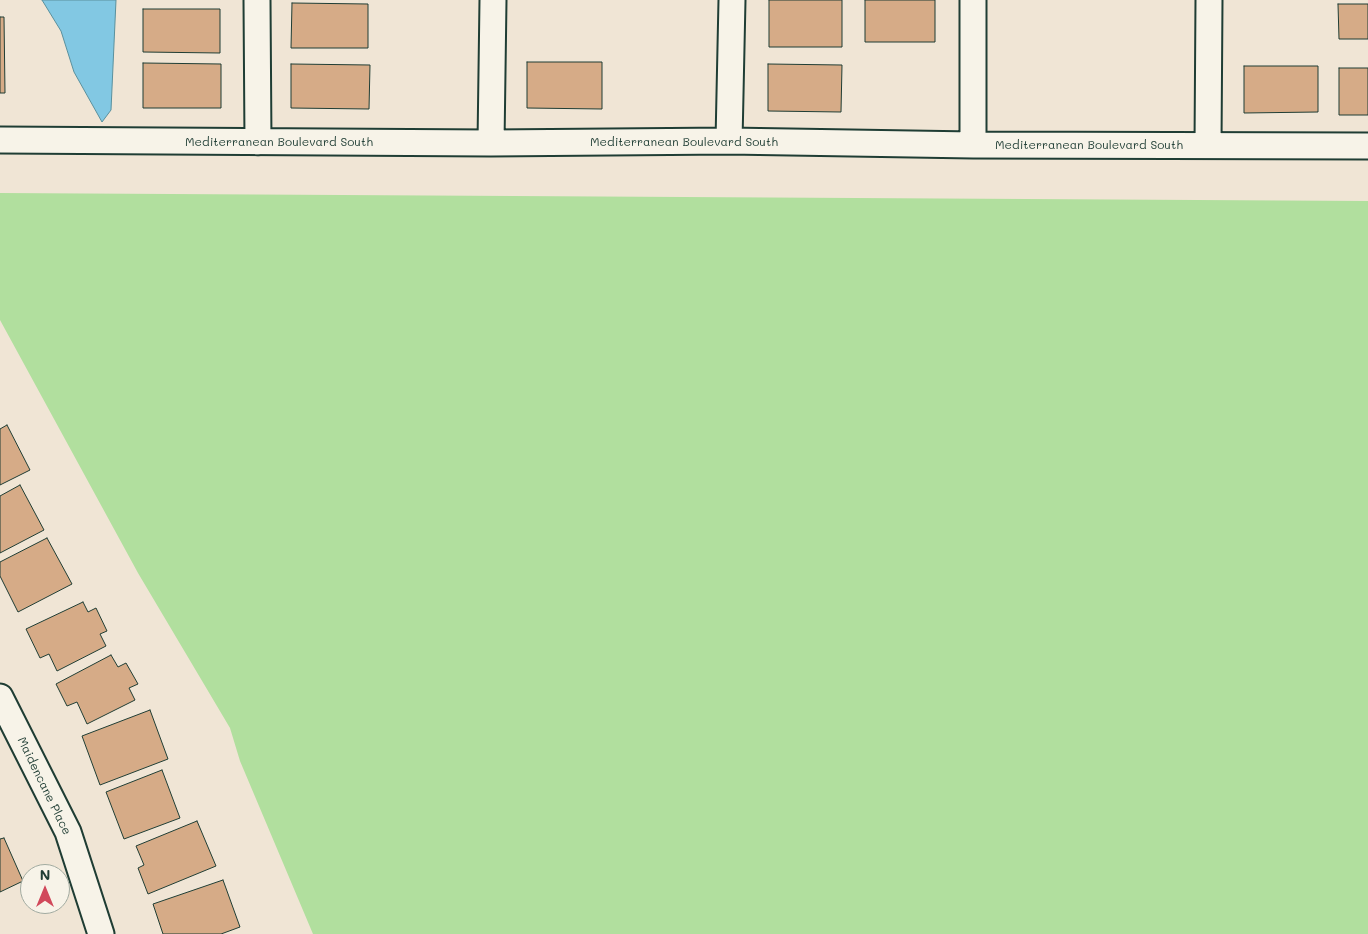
<!DOCTYPE html>
<style>
body{margin:0}
#map{position:relative;width:1368px;height:934px;overflow:hidden;background:#f0e5d5;font-family:Mali,sans-serif}
canvas{display:block}
.north{position:absolute;left:20px;top:864px;width:50px;height:50px;box-sizing:border-box;background:#f7f3e8;border:1px solid #a1aaa0;border-radius:50%;rotate:0deg;font-size:14px;font-weight:700;line-height:20px;text-align:center;color:#1f3d34}
.north::after{content:'';display:block;margin:auto;width:18px;height:22px;background:#d1495b;clip-path:polygon(50% 0,100% 100%,50% 72%,0 100%)}
</style>
<div id="map">
<canvas width="1368" height="934"></canvas>
<div class="north">N</div>
</div>
<script>
const c = document.querySelector('canvas').getContext('2d');
c.lineJoin = 'round';
function paint(path, color) { c.fillStyle = color; c.fill(path, 'evenodd'); }
const shape = rows => new Path2D(rows.map(r => 'M' + r).join(''));
function strokePath(path, color, width, dash) { c.strokeStyle = color; c.lineWidth = width; c.lineCap = dash ? 'butt' : 'round'; c.setLineDash(dash || []); c.stroke(path); }
function drawText(font, color, halo, rows, align = 'center') {
  c.font = font + ' Mali,sans-serif'; c.lineWidth = 5; c.setLineDash([]); c.textBaseline = 'middle'; c.strokeStyle = halo; c.fillStyle = color; for (const [text, x, y, turn = 0] of rows) {
    c.save(); c.translate(x, y); c.rotate((+turn || 0) * Math.PI / 180); c.textAlign = isNaN(turn) ? turn : align; if (halo) c.strokeText(text, 0, 0); c.fillText(text, 0, 0); c.restore();
  }
}
const green = shape([
 [0,193,1368,201,1368,934,313,934,240,761,230,728,138,573,0,320]
]);
const water = shape([
 [42,0,116,0,111,110,102,122,74,72,61,31,42,0]
]);
const building = shape([
 [769,0,842,0,842,47,769,47,769,0],
 [865,0,935,0,935,42,865,42,865,0],
 [292,3,368,4,368,48,291,48,292,3],
 [1338,4,1368,4,1368,39,1339,39,1338,4],
 [143,9,220,9,220,53,143,52,143,9],
 [0,17,4,17,5,93,0,93,0,17],
 [527,62,602,62,602,109,527,108,527,62],
 [143,63,221,64,221,108,143,108,143,63],
 [291,64,370,65,369,109,291,108,291,64],
 [768,64,842,65,841,112,768,111,768,64],
 [1244,66,1318,66,1318,112,1244,113,1244,66],
 [1339,68,1368,68,1368,115,1339,115,1339,68],
 [7,425,30,470,0,485,0,429,7,425],
 [20,485,44,530,0,553,0,496,20,485],
 [47,538,72,584,18,612,0,576,0,562,47,538],
 [83,602,88,612,96,608,107,631,100,634,106,646,57,671,49,654,40,658,26,629,83,602],
 [111,655,118,667,126,663,138,684,129,688,135,700,87,724,77,702,67,706,56,684,111,655],
 [150,710,168,759,100,785,82,736,150,710],
 [162,770,180,818,124,839,106,792,162,770],
 [197,821,216,866,148,894,138,868,144,865,136,846,197,821],
 [4,838,23,881,0,892,0,839,4,838],
 [223,880,240,927,221,934,163,934,153,904,223,880]
]);
const street = shape([
 [257,0,258,142],
 [0,140,491,143,729,141,973,145,1368,146],
 [729,141,732,0],
 [491,143,493,0],
 [973,145,973,0],
 [1208,145,1209,0],
 [0,697,68,832,101,934]
]);
const streetNames = [
 ["Mediterranean Boulevard South",279,142],
 ["Mediterranean Boulevard South",684,142],
 ["Mediterranean Boulevard South",1089,145],
 ["Maidencane Place",44,786,64]
];
paint(green, '#b1df9e');
paint(water, '#82c8e3');
strokePath(water, '#5a909d', 1);
paint(building, '#d6ab87');
strokePath(building, '#1f3d34', 1);
strokePath(street, '#1f3d34', 29);
strokePath(street, '#f7f3e8', 25);
drawText('12px', '#1f3d34', '#f7f3e8', streetNames);
</script>
